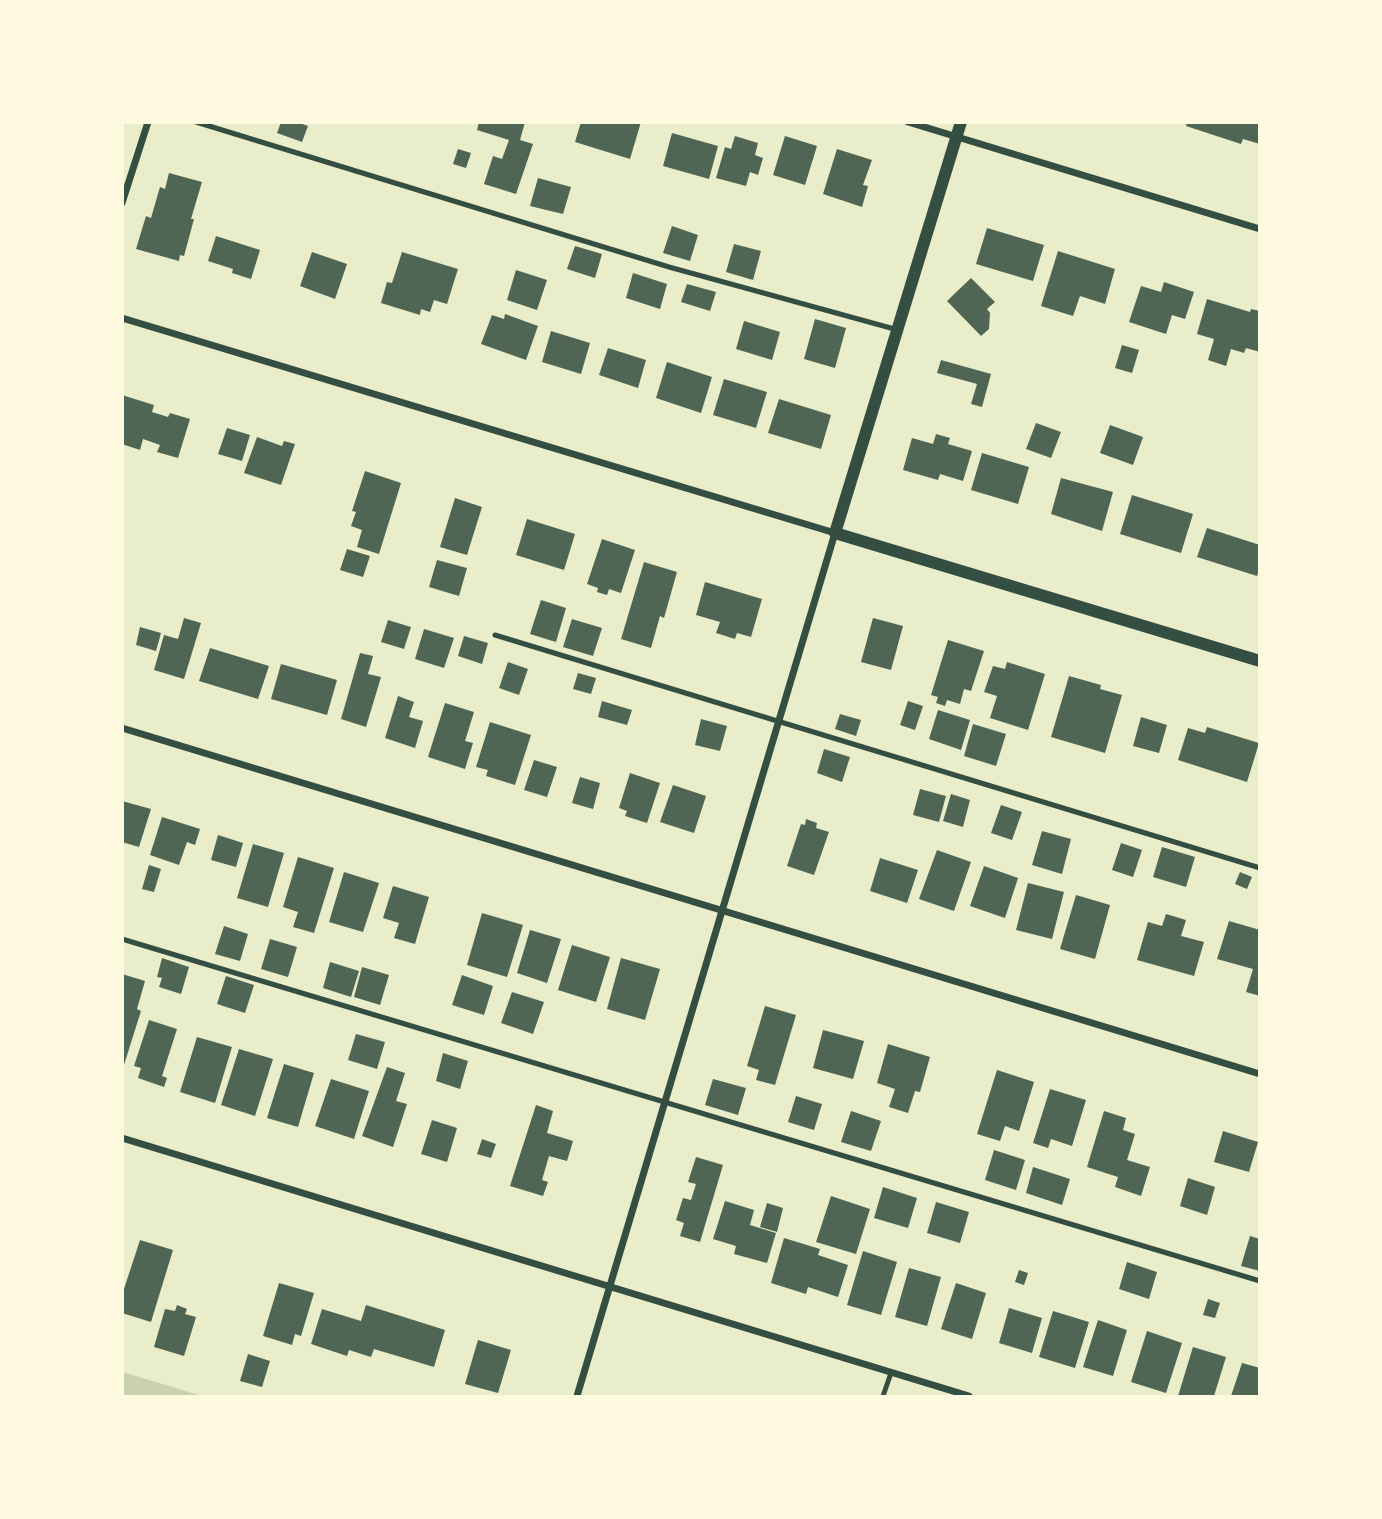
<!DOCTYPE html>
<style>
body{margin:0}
#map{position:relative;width:1382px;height:1519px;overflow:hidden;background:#e9edc9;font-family:Georgia,serif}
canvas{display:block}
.frame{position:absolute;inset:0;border:124px solid #fefae0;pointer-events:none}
</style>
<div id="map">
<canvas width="1382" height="1519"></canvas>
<div class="frame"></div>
</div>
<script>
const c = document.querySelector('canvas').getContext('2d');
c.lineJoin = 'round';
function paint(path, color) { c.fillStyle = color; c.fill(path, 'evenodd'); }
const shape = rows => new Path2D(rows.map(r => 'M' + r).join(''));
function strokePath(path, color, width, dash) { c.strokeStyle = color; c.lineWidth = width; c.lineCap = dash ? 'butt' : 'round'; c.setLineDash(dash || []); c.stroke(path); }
const green = shape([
 [123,1372,202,1396,123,1396]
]);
const building = shape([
 [281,122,297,122,308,126,302,142,277,133],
 [479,122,525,122,520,140,533,144,516,194,484,184,493,156,502,159,509,140,477,130],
 [581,122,641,122,630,159,575,142],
 [1187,122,1260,122,1260,144,1243,139,1241,144,1186,126],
 [672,133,718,146,709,179,663,166],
 [735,136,758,143,755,155,763,158,758,175,750,172,746,186,716,178,725,147,731,149],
 [785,136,817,146,805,185,773,175],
 [458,149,471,153,466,168,453,164],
 [837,149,872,160,863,185,868,186,862,207,823,194],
 [169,173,202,182,191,219,194,219,184,256,180,255,179,261,136,249,146,216,151,218,160,187,165,189],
 [538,178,571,187,563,214,530,206],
 [672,226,698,235,690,261,663,253],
 [987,228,1044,245,1033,281,976,264],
 [216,236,260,250,251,279,232,273,233,269,208,261],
 [734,244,761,251,753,280,726,272],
 [575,246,602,254,595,278,567,269],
 [1058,251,1115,269,1105,304,1080,296,1073,316,1041,306],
 [312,252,347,264,335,299,300,286],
 [402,252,458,269,447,304,434,300,430,312,421,309,420,315,381,303,387,282,392,283],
 [516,270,547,280,537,310,507,300],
 [633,273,667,284,660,309,626,298],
 [971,278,995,302,987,309,990,313,989,329,981,336,947,301],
 [1164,282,1194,292,1185,319,1172,315,1166,334,1129,322,1141,286,1161,292],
 [687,284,716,292,710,311,681,302],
 [1207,299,1250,312,1251,309,1260,311,1260,352,1246,348,1244,353,1231,349,1226,366,1208,360,1214,339,1197,334],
 [505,314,538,326,526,360,481,344,492,315,504,319],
 [815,319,846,328,835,368,804,359],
 [744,321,780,332,772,360,736,349],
 [551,331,590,343,581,374,542,362],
 [1122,345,1139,350,1132,373,1115,368],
 [608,348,646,360,638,388,599,375],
 [941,360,991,374,982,407,971,404,977,384,937,373],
 [667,362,712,377,701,413,656,398],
 [724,379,767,392,756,428,713,415],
 [122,395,154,405,152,412,168,417,170,413,190,419,178,458,157,452,160,445,143,439,140,450,122,444],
 [779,399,831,415,821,449,768,433],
 [1036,423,1061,432,1051,458,1026,449],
 [1110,425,1143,437,1133,465,1100,453],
 [227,428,250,435,242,461,218,454],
 [936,434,950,438,948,444,972,451,963,481,940,474,938,480,903,470,912,438,933,444],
 [257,437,282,446,284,441,295,444,281,485,244,473],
 [982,453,1029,467,1018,504,971,490],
 [365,471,401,483,379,554,357,547,362,530,351,526,356,512,352,511],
 [1061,478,1113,492,1102,531,1051,514],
 [1132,495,1193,514,1181,553,1120,534],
 [455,498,482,507,467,555,440,547],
 [527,519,575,534,564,570,516,555],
 [1207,528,1260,545,1260,568,1257,576,1197,557],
 [602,539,635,550,621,593,609,589,607,595,597,592,598,588,587,584],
 [347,549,370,556,363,577,340,570],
 [437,560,467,568,459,596,429,587],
 [644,562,677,572,664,618,660,616,651,648,621,639],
 [705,582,762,599,751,637,737,633,735,639,716,633,720,622,696,615],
 [541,600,566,608,556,642,530,634],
 [184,618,201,623,184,679,154,670,164,635,178,639],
 [873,618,903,626,891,670,861,662],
 [572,619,602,628,593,656,563,647],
 [388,620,411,627,404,649,381,642],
 [140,627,161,633,156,651,136,645],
 [424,629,454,638,444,668,415,659],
 [464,636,488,643,482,664,458,656],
 [948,640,984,651,971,691,964,689,960,704,947,700,945,706,936,703,938,697,931,695],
 [210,648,269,666,258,699,199,681],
 [360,653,373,656,368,674,381,677,366,727,341,719],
 [508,662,528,669,519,695,499,688],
 [1007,662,1045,674,1028,730,990,718,997,696,984,692,993,666,1005,669],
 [281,664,337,680,327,715,271,699],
 [578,673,596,678,591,694,573,689],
 [1069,676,1101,685,1100,689,1122,695,1105,753,1051,737],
 [398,696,414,702,409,717,423,721,415,748,385,738],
 [602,701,632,710,627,725,598,717],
 [908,701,923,706,915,730,900,725],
 [445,703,474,712,465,741,473,743,465,769,428,757],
 [938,710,970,720,961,750,929,739],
 [840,714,861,720,856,736,835,729],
 [1141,717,1167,725,1159,753,1133,746],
 [701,719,727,726,720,751,695,745],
 [490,722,531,735,515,785,486,776,488,770,476,767],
 [973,724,1006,734,996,766,964,756],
 [1207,727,1259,743,1247,782,1178,760,1188,728,1205,733],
 [824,749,850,757,842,782,817,773],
 [534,760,557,767,547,797,524,790],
 [630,773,660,783,647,823,625,816,627,811,619,808],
 [580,777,600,783,593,809,572,803],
 [673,785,706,796,694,833,660,822],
 [920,789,946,796,939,822,913,815],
 [951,794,970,800,963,827,943,821],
 [122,801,151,809,139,847,122,842],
 [1001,805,1022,812,1012,840,991,833],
 [162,817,200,829,195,845,187,842,179,865,150,855],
 [806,819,817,823,816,828,829,832,814,875,787,866,801,824,805,825],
 [1042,831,1071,839,1062,874,1032,865],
 [218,835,243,843,236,867,211,860],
 [1121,843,1142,850,1133,877,1112,870],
 [253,844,284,853,268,907,237,898],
 [1162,847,1195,857,1186,887,1153,877],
 [937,850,971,862,954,911,919,899],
 [298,857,334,868,314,933,293,927,298,912,283,907],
 [880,858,918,870,907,903,870,891],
 [149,865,161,869,154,892,142,889],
 [984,866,1018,878,1005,918,970,906],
 [344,872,379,883,363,932,329,922],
 [1240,872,1252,877,1247,889,1235,884],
 [1028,883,1064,892,1052,939,1016,930],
 [393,886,429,897,415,944,394,938,399,923,383,918],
 [1076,895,1110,905,1095,959,1060,949],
 [482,913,523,925,507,977,467,965],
 [1166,914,1186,920,1181,936,1204,942,1194,976,1137,960,1148,922,1162,926],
 [1229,921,1260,930,1260,996,1246,992,1253,969,1217,959],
 [224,926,248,934,240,961,215,954],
 [530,930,561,939,547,983,517,973],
 [270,939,297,947,288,977,261,969],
 [572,945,610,957,596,1002,558,990],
 [162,958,189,967,181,994,159,987,162,978,157,977],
 [621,958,660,969,645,1020,607,1009],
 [330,962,359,971,351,997,323,988],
 [362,967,389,975,380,1005,354,997],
 [122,974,145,981,137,1009,141,1011,123,1068],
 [462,975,493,986,484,1015,452,1005],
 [226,976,254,985,245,1013,217,1004],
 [512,992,544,1002,533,1034,501,1023],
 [765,1006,796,1015,775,1085,756,1080,759,1070,747,1066],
 [149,1020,177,1029,162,1076,167,1078,164,1087,138,1078,141,1068,134,1066],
 [823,1030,864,1041,853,1079,813,1068],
 [356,1034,385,1042,377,1069,348,1060],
 [197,1037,232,1047,215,1103,180,1092],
 [888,1044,930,1057,920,1092,915,1091,908,1113,889,1107,895,1089,877,1083],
 [239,1049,273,1059,255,1116,221,1105],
 [443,1053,468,1061,460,1089,436,1081],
 [284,1064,314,1073,298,1127,267,1118],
 [387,1067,405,1073,396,1101,407,1104,393,1147,362,1136],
 [997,1070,1034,1082,1019,1131,1005,1126,1000,1141,977,1134],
 [331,1079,369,1091,354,1139,315,1126],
 [713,1079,746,1088,738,1115,705,1105],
 [1050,1089,1086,1100,1072,1146,1051,1139,1048,1148,1033,1143],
 [796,1096,822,1104,814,1130,788,1122],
 [536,1105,553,1111,547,1133,573,1141,567,1161,549,1156,542,1180,548,1182,543,1196,510,1186],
 [851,1111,881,1121,871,1151,841,1142],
 [1104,1111,1126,1118,1123,1130,1135,1134,1127,1160,1150,1167,1141,1196,1115,1187,1118,1177,1087,1167],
 [432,1120,457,1128,447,1162,421,1154],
 [1223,1131,1258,1142,1249,1172,1214,1162],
 [482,1139,496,1144,491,1158,477,1154],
 [994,1150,1025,1160,1016,1190,985,1180],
 [696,1157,723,1165,700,1242,680,1236,684,1223,676,1220,683,1198,691,1200,696,1184,688,1182],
 [1033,1167,1070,1179,1062,1205,1026,1193],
 [1188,1178,1215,1187,1207,1215,1180,1206],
 [883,1187,917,1198,908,1228,874,1218],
 [831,1196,870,1209,856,1254,816,1242],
 [725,1201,754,1210,750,1225,776,1233,767,1263,734,1254,736,1246,713,1239],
 [936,1202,969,1212,960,1243,927,1233],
 [767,1203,783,1208,777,1232,760,1227],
 [1250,1236,1260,1239,1260,1271,1241,1266],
 [784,1238,820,1249,818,1255,848,1265,838,1297,808,1287,806,1294,771,1283],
 [140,1240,173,1250,151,1322,122,1313,122,1295],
 [863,1251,897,1262,881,1315,847,1305],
 [1127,1262,1157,1272,1149,1299,1119,1289],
 [909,1268,941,1277,927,1326,895,1317],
 [1019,1270,1028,1273,1024,1285,1015,1282],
 [279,1283,314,1293,301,1336,295,1334,292,1345,263,1336],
 [956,1283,986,1293,972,1339,941,1329],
 [1208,1299,1220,1303,1215,1318,1203,1315],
 [177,1305,187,1309,185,1314,196,1317,184,1356,154,1347,165,1309,175,1311],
 [366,1305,445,1330,434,1367,374,1349,371,1357,349,1350,347,1356,311,1344,322,1309,361,1321],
 [1009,1308,1042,1318,1032,1353,999,1343],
 [1053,1311,1089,1322,1075,1368,1039,1357],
 [1098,1320,1127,1330,1113,1376,1083,1367],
 [1147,1331,1182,1343,1166,1393,1131,1382],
 [478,1340,511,1350,498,1393,465,1384],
 [1193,1347,1226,1357,1214,1396,1178,1396],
 [248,1354,270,1361,262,1387,240,1381],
 [1242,1363,1260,1368,1260,1396,1231,1396]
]);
const service = shape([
 [196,122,669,267,898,330],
 [495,635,1260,868],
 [122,939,1260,1281],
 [883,1396,891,1373]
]);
const minor = shape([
 [908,122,1260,229],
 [122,203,148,122],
 [122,318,835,533,577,1396],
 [122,728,1260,1074],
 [122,1138,969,1396]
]);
const tertiary = shape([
 [961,122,835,533,1260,661]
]);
paint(green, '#cad2ad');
paint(building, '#4f6655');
strokePath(service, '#344e41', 5);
strokePath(minor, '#344e41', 7);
strokePath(tertiary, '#344e41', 12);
</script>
